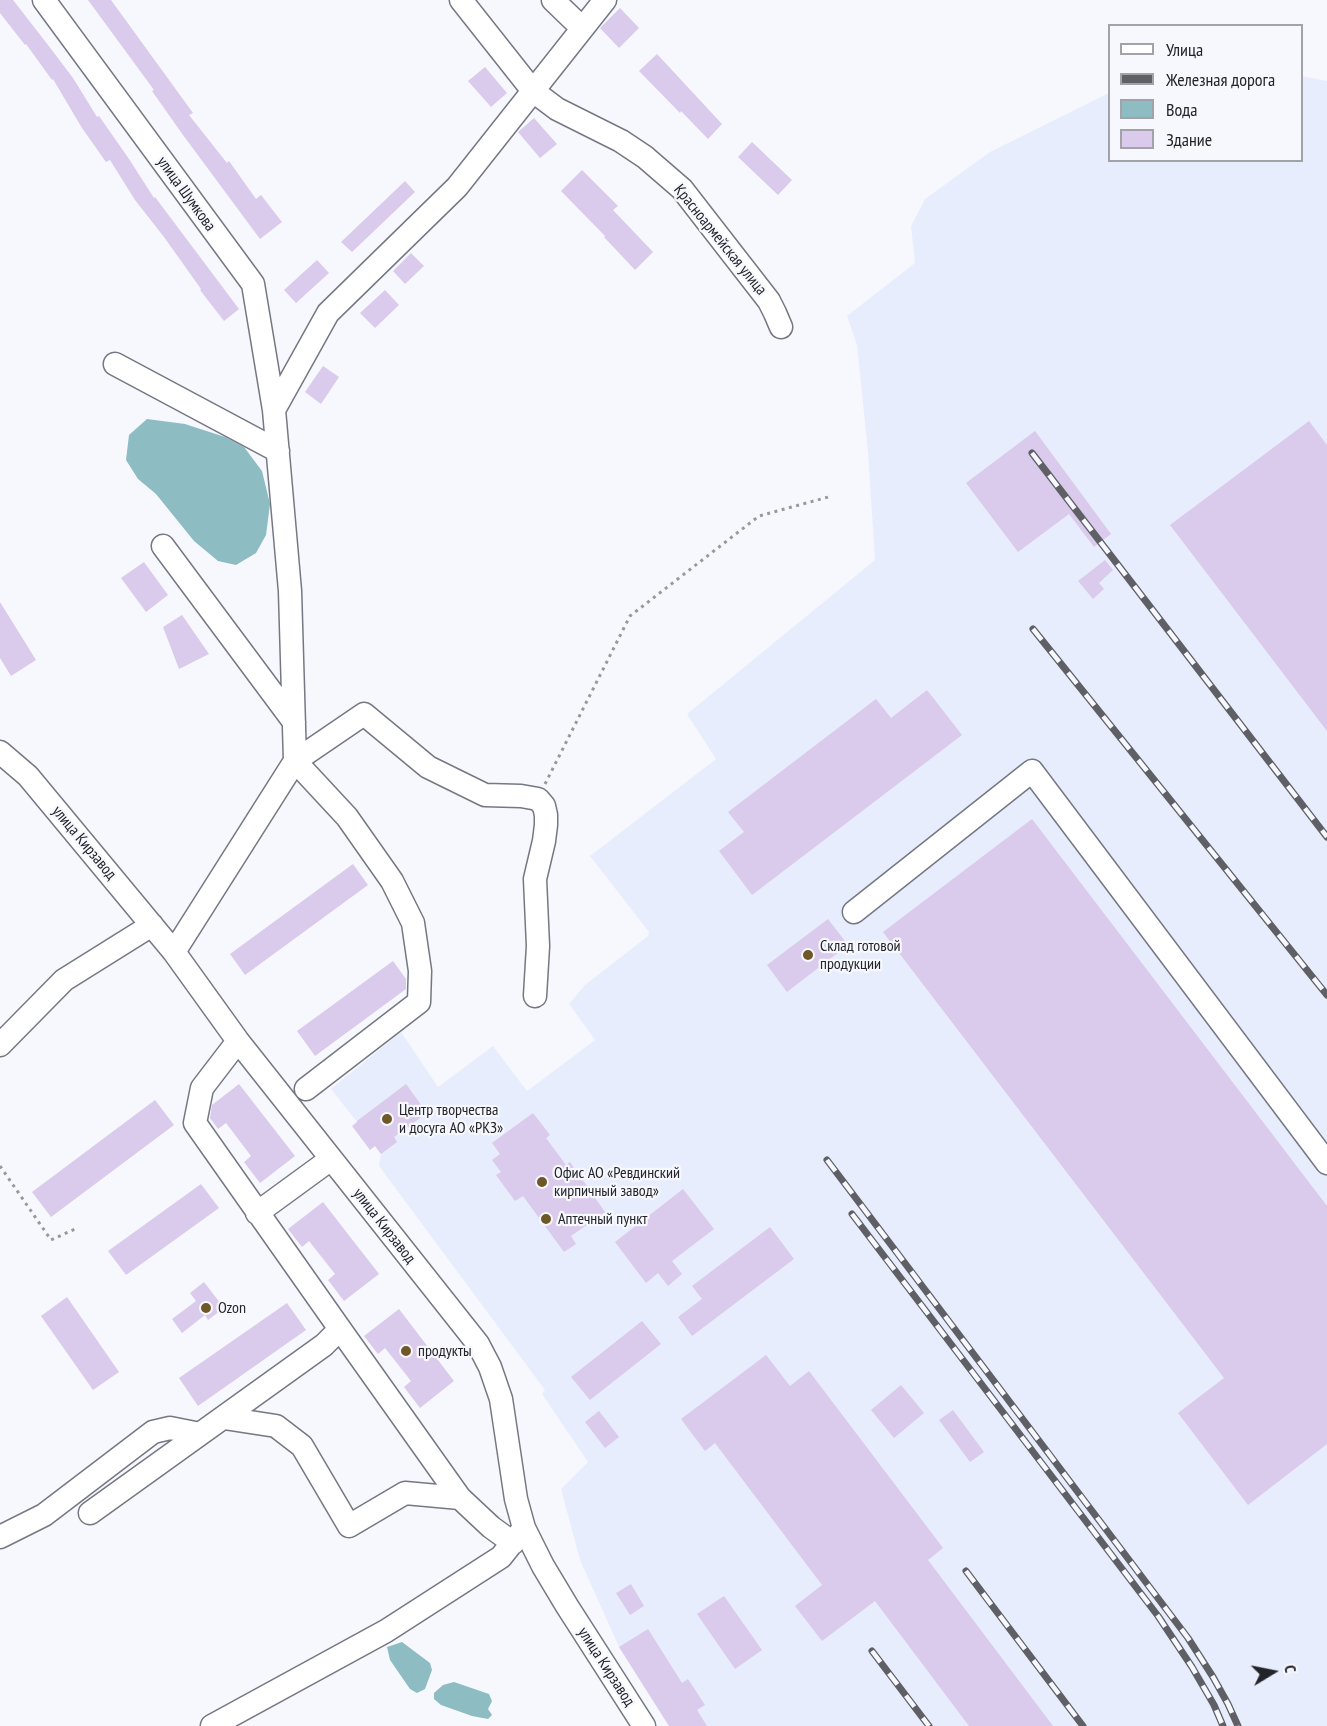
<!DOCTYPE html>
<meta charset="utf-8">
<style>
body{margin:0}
#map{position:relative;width:1327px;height:1726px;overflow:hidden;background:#f6f8fd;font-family:"PT Sans Narrow",sans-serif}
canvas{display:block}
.legend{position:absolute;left:1108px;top:24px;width:195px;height:138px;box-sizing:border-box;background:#f6f8fd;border:2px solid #a2a3a8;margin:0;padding:8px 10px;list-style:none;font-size:18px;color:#232429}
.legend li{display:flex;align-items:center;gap:12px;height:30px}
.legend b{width:30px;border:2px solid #a2a3a8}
.north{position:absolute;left:1243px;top:1642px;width:60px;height:60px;-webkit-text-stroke:4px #f6f8fd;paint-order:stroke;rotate:80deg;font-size:16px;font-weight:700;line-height:24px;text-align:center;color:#232429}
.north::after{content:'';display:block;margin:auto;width:21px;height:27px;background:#232429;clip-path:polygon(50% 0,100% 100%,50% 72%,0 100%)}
</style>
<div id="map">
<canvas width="1327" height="1726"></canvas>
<ul class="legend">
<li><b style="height:8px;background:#fff"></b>Улица</li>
<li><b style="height:8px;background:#5e6065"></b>Железная дорога</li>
<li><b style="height:16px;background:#8dbcc2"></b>Вода</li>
<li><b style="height:16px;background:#dacaec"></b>Здание</li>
</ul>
<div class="north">С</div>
</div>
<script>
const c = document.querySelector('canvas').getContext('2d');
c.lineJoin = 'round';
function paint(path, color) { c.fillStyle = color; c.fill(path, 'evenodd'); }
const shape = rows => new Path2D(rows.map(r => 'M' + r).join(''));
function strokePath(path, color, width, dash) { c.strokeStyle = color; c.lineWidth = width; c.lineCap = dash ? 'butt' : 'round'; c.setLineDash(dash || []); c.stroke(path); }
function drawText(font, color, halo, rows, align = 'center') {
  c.font = font + ' "PT Sans Narrow",sans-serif'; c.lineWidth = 4.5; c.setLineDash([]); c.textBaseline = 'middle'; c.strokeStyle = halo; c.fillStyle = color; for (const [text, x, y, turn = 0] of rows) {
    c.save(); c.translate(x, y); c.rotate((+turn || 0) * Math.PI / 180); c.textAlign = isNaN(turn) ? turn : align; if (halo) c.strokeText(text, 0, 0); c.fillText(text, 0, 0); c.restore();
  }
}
const built = shape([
 [1302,76,1327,81,1327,1726,669,1726,619,1647,580,1560,561,1489,588,1462,542,1394,545,1390,379,1166,381,1154,375,1146,370,1150,357,1122,331,1089,401,1032,438,1087,493,1046,527,1091,595,1040,569,1004,585,985,648,936,649,932,590,856,716,759,687,714,875,560,868,452,857,345,847,316,915,263,911,226,925,199,990,152,1109,93,1110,160,1302,160]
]);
const water = shape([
 [147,419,185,424,225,437,244,447,262,471,270,504,266,535,256,553,236,565,218,561,194,541,156,494,138,479,126,460,129,435],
 [402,1642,430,1663,432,1670,425,1689,417,1693,410,1689,390,1660,387,1647],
 [454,1682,489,1694,492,1701,488,1709,492,1715,488,1719,472,1716,441,1705,434,1699,434,1693,443,1685]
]);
const building = shape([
 [0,0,13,0,48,45,73,78,97,117,99,116,129,159,154,198,155,197,239,309,224,321,200,290,201,289,164,237,135,200,110,160,106,162,82,128,53,79,52,80,26,44,25,45,0,13],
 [88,0,111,0,193,113,189,115,227,163,229,161,256,199,261,195,282,222,260,239,183,135,152,91,154,90],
 [620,8,639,28,619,48,600,28],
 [657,54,722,124,708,139,681,111,680,113,639,71],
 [485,67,507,93,491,107,468,81],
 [534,118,557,144,540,158,518,132],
 [752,142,792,180,778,195,738,157],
 [582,170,618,206,613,210,653,252,635,270,604,237,605,236,561,191],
 [405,181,415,192,352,252,341,242],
 [411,253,424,266,405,284,393,271],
 [317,260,329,273,296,303,284,290],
 [385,290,399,305,375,328,360,313],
 [323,366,339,377,321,404,305,392],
 [1309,421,1327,445,1327,731,1170,525],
 [1035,431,1111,534,1094,547,1069,514,1018,552,966,483],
 [1105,560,1113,570,1099,583,1104,589,1093,599,1078,581],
 [144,562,168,595,146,612,121,578],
 [0,602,36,660,11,676,0,658],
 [182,615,209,654,179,669,163,627],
 [927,690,962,735,752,895,719,851,744,832,728,812,876,699,891,718],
 [1032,819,1327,1206,1327,1444,1248,1505,1178,1413,1224,1378,883,932],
 [353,864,368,885,245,975,230,954],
 [828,919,848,945,787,992,767,965],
 [393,961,406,979,406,989,315,1056,297,1031],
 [239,1084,295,1156,260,1183,244,1162,251,1156,226,1123,218,1129,210,1118,212,1105],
 [406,1084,427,1113,394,1137,397,1142,381,1154,375,1146,370,1150,352,1126,357,1122,357,1121],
 [155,1100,174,1125,51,1217,32,1192],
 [533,1113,550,1135,546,1138,566,1165,570,1162,605,1212,571,1236,576,1244,564,1252,523,1196,515,1201,496,1175,501,1172,492,1160,500,1154,492,1143],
 [201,1184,219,1208,126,1275,108,1251],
 [683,1189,714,1229,672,1261,682,1274,668,1286,658,1273,646,1283,615,1242],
 [323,1202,379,1274,344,1301,328,1280,335,1274,309,1241,302,1247,288,1229],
 [770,1227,794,1259,692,1336,678,1317,702,1299,692,1286],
 [204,1282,224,1308,208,1320,205,1315,182,1333,172,1319,196,1301,190,1293],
 [67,1297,119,1372,93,1390,41,1316],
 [287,1303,306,1330,198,1406,179,1378],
 [399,1309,454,1381,420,1408,404,1387,411,1381,385,1348,378,1354,364,1336],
 [642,1321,661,1344,590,1400,571,1377],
 [766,1355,790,1386,809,1371,943,1548,928,1560,1053,1726,969,1726,875,1601,822,1641,795,1606,822,1585,715,1443,705,1451,681,1419],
 [901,1385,924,1413,894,1438,871,1410],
 [953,1410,984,1452,970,1462,939,1420],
 [599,1411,619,1437,605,1448,585,1422],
 [631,1584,644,1606,630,1615,616,1593],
 [724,1596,762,1650,735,1669,697,1614],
 [648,1629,682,1683,688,1679,705,1705,697,1710,707,1726,669,1726,619,1647]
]);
const path = shape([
 [545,784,630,616,759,516,832,496],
 [0,1166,51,1240,75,1229]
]);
const minor = shape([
 [44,0,253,284,274,410,290,591,295,761,174,952],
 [461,0,533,91,557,109,621,141,645,157,682,189,769,301,775,313,781,327],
 [553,0,582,28],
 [115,364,278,451],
 [274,410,328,313,457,187,605,0],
 [163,546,294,722],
 [0,752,28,776,174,952,238,1041,478,1344,490,1367,501,1399,516,1499,524,1528,543,1566,567,1606,644,1726],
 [854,912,1032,771,1327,1163],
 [0,1045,64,980,152,925],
 [306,1089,419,1002,420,971,413,923,392,881,347,817,295,761,364,714,428,767,485,795,521,796,538,799,544,806,546,815,546,825,544,841,535,879,538,946,535,996],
 [257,1213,331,1159],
 [340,1329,460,1498],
 [224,1418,276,1426,302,1446,349,1526,405,1493,460,1498,491,1527,513,1543],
 [90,1513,324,1345,340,1329,195,1123,202,1088,238,1041],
 [0,1537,44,1515,153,1432,170,1428,200,1434],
 [212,1726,386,1631,501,1557,524,1528]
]);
const rail = shape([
 [1032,453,1327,837],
 [1033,629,1327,995],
 [827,1160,1188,1638,1213,1677,1228,1704,1238,1726],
 [852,1214,1158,1616,1192,1667,1214,1705,1223,1726],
 [966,1571,1083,1726],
 [872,1651,929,1726]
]);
const markers = [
 [808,955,6,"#705728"],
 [387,1119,6,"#705728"],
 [542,1182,6,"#705728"],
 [546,1219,6,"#705728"],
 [206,1308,6,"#705728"],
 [406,1351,6,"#705728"]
];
const streetNames = [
 ["улица Шумкова",186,194,54],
 ["Красноармейская улица",720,240,51],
 ["улица Кирзавод",84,843,50],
 ["улица Кирзавод",384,1226,52],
 ["улица Кирзавод",606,1667,57]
];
const poiNames = [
 ["Склад готовой",820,946],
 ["продукции",820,964],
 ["Центр творчества",399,1110],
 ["и досуга АО «РКЗ»",399,1128],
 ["Офис АО «Ревдинский",554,1173],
 ["кирпичный завод»",554,1191],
 ["Аптечный пункт",558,1219],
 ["Ozon",218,1308],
 ["продукты",418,1351]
];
paint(built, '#e8edfd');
paint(water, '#8dbcc2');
paint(building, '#dacaec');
strokePath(minor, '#757883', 25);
strokePath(path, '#97999e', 3, [3, 4.5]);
strokePath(minor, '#fff', 22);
strokePath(rail, '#5e6065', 7);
strokePath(rail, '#f6f8fd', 4.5, [14]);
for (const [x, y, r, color] of markers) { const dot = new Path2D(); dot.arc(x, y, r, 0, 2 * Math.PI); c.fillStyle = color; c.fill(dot); strokePath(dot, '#f6f8fd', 2); }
drawText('16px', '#232429', '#f6f8fd', streetNames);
drawText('16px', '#232429', '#f6f8fd', poiNames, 'left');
</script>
